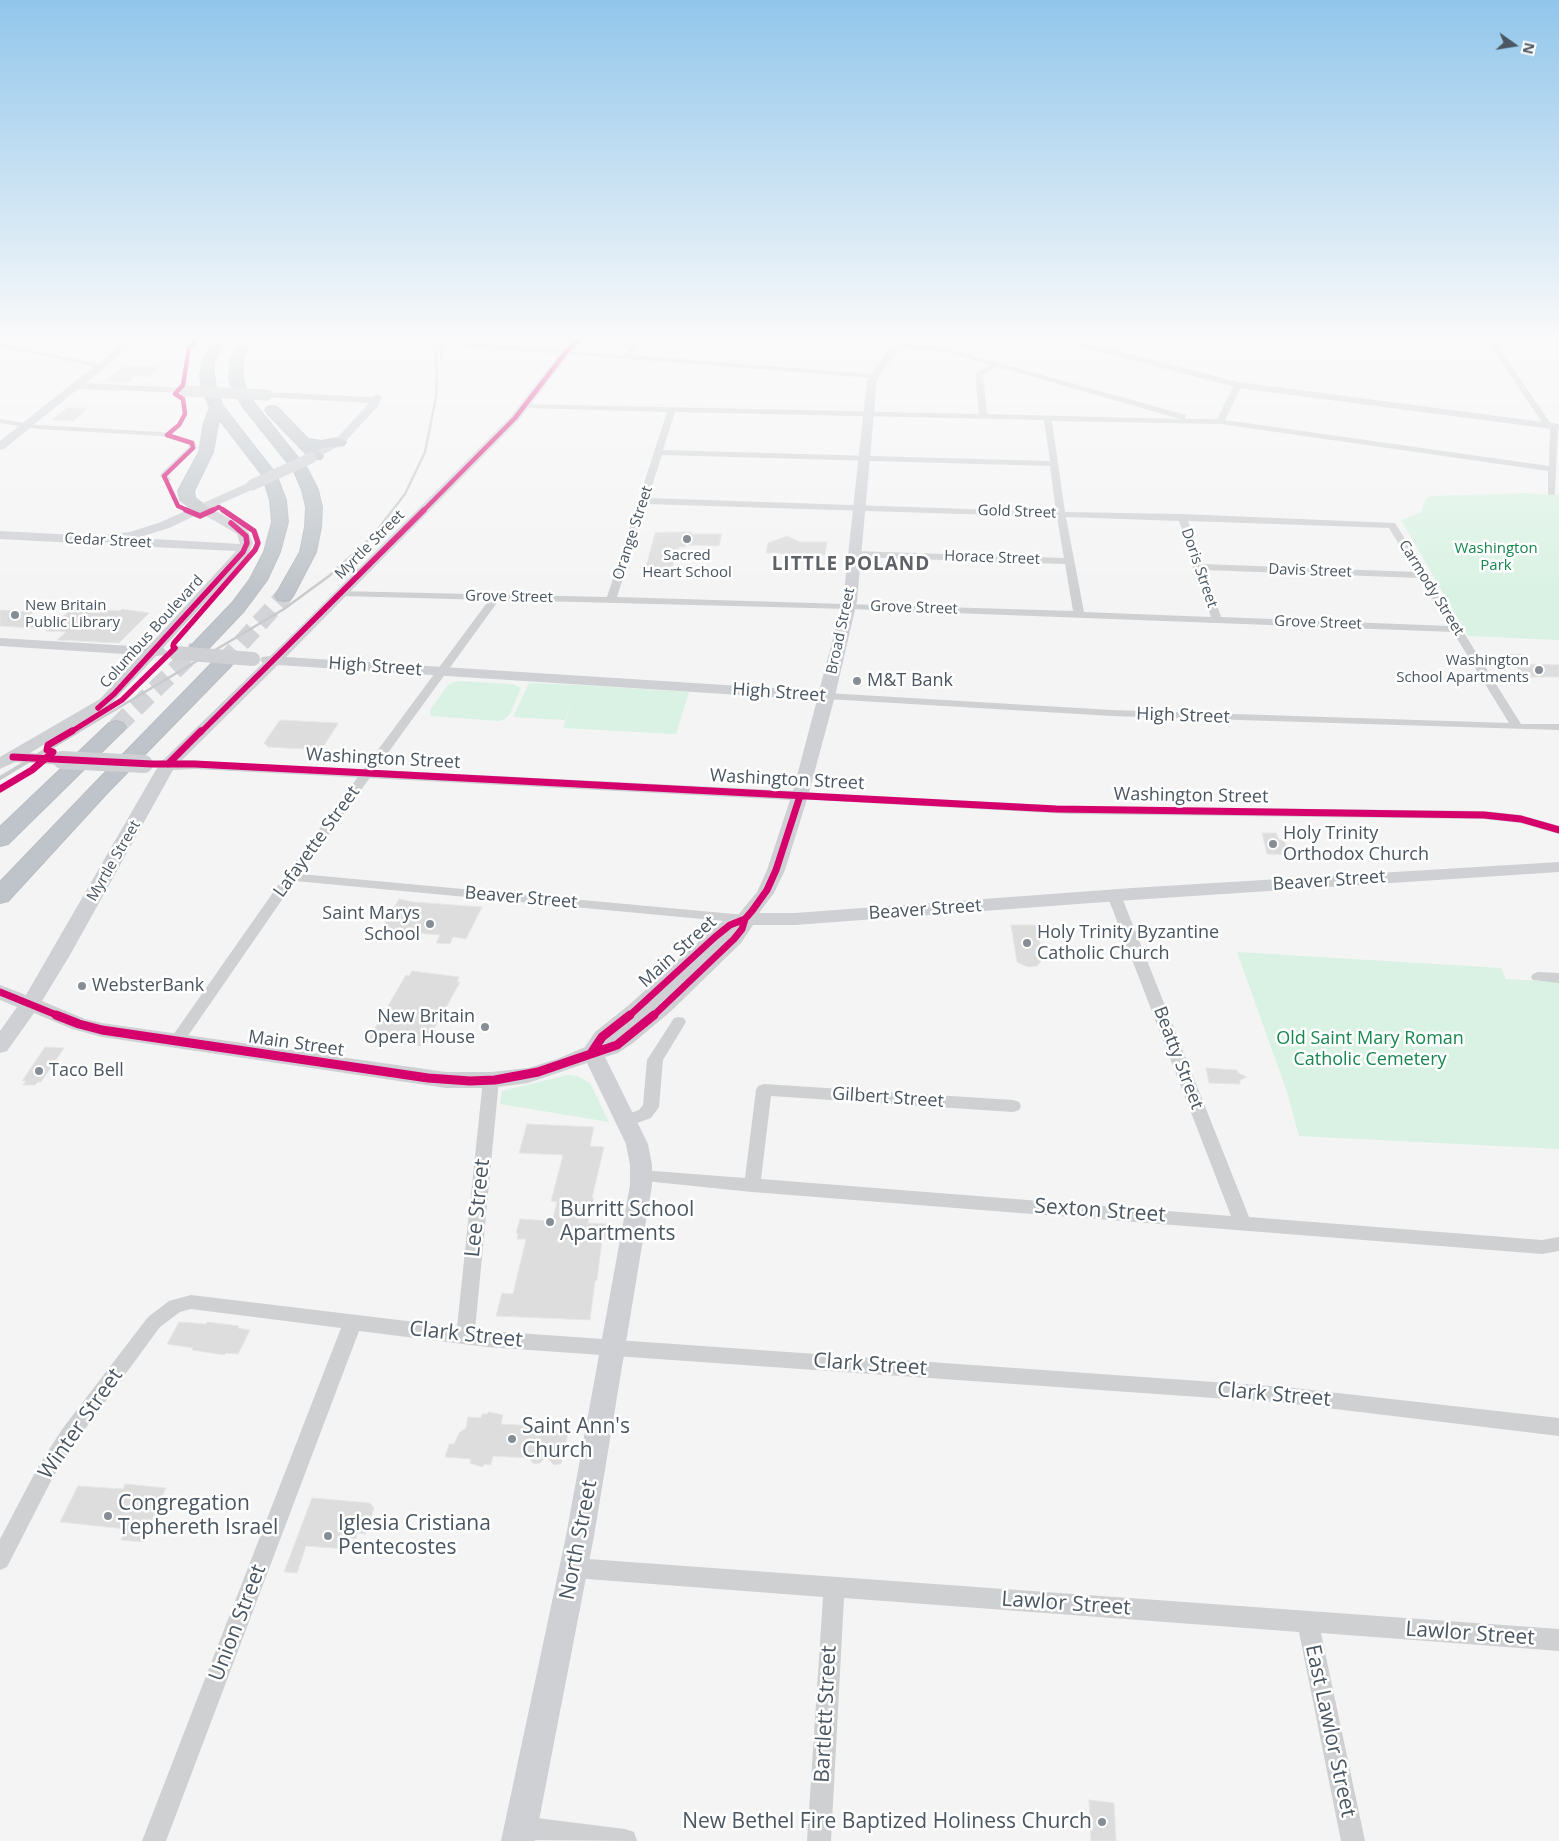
<!DOCTYPE html>
<style>
body{margin:0}
#map{position:relative;width:1559px;height:1841px;overflow:hidden;background:#f4f4f4;font-family:"Open Sans",sans-serif}
canvas{display:block}
.north{position:absolute;left:1489px;top:20px;width:50px;height:50px;-webkit-text-stroke:4px #fff;paint-order:stroke;rotate:103deg;font-size:14px;font-weight:700;line-height:20px;text-align:center;color:#4a5661}
.north::after{content:'';display:block;margin:auto;width:18px;height:22px;background:#4a5661;clip-path:polygon(50% 0,100% 100%,50% 72%,0 100%)}
</style>
<div id="map">
<canvas width="1559" height="1841"></canvas>
<div class="north">N</div>
</div>
<script>
const c = document.querySelector('canvas').getContext('2d');
c.lineJoin = 'round';
function paint(path, color) { c.fillStyle = color; c.fill(path, 'evenodd'); }
const shape = rows => new Path2D(rows.map(r => 'M' + r).join(''));
function strokePath(path, color, width, dash) { c.strokeStyle = color; c.lineWidth = width; c.lineCap = dash ? 'butt' : 'round'; c.setLineDash(dash || []); c.stroke(path); }
function drawText(font, color, halo, rows, align = 'center') {
  c.font = font + ' "Open Sans",sans-serif'; c.lineWidth = 5; c.setLineDash([]); c.textBaseline = 'middle'; c.strokeStyle = halo; c.fillStyle = color; for (const [text, x, y, turn = 0] of rows) {
    c.save(); c.translate(x, y); c.rotate((+turn || 0) * Math.PI / 180); c.textAlign = isNaN(turn) ? turn : align; if (halo) c.strokeText(text, 0, 0); c.fillText(text, 0, 0); c.restore();
  }
}
const green = shape([
 [1526,493,1556,495,1559,493,1559,640,1468,636,1401,520,1421,512,1426,498,1430,496],
 [457,681,513,684,521,688,510,714,505,719,499,721,431,716,430,710,448,685],
 [529,683,579,685,689,692,676,734,563,728,573,699,565,720,513,717],
 [1237,952,1501,968,1506,979,1559,982,1559,1149,1299,1136,1287,1092],
 [567,1075,577,1076,590,1083,609,1122,500,1104,502,1091]
]);
const building = shape([
 [123,366,156,367,160,367,149,377,136,376,129,382,104,382,123,366],
 [67,408,88,408,73,421,52,420,67,408],
 [666,532,692,532,691,534,722,534,719,546,686,545,686,547,679,547,670,574,644,574,655,533,666,532],
 [787,536,801,542,827,542,825,555,800,554,787,556,780,553,766,553,768,543,787,536],
 [122,609,149,613,119,643,57,640,66,632,46,631,49,629,0,626,0,610,33,612,27,618,58,620,71,610,103,612,106,610,120,611,122,609],
 [1508,654,1523,654,1528,664,1559,665,1559,677,1523,677,1508,654],
 [280,720,338,723,338,724,321,750,268,747,264,743,280,720],
 [1262,833,1276,833,1279,840,1284,840,1289,853,1287,853,1288,855,1267,854,1262,833],
 [399,899,413,902,482,907,466,939,453,937,450,944,436,943,440,935,381,930,399,899],
 [1011,925,1034,925,1037,927,1043,959,1037,966,1028,967,1017,962,1011,925],
 [412,971,459,977,457,982,460,982,426,1044,423,1043,421,1046,368,1040,406,975,409,976,412,971],
 [45,1047,64,1048,41,1082,38,1082,35,1085,23,1085,26,1081,22,1081,45,1047],
 [1206,1068,1237,1070,1238,1073,1247,1077,1240,1080,1240,1084,1209,1083,1206,1068],
 [527,1124,594,1127,590,1146,604,1147,592,1198,594,1198,588,1223,608,1224,605,1240,602,1240,597,1280,595,1281,590,1320,496,1316,502,1293,513,1294,526,1239,517,1239,518,1234,516,1233,520,1219,552,1221,557,1202,551,1201,563,1155,519,1153,527,1124],
 [179,1322,206,1324,207,1322,239,1326,238,1328,250,1330,238,1354,226,1353,224,1355,192,1350,193,1348,167,1344,179,1322],
 [489,1412,503,1415,501,1424,557,1427,557,1424,570,1425,561,1464,554,1465,546,1457,540,1463,534,1464,528,1458,493,1456,491,1465,485,1464,482,1467,470,1463,471,1459,445,1457,449,1444,454,1444,459,1433,466,1428,468,1417,481,1418,482,1414,487,1414,489,1412],
 [125,1484,166,1488,142,1542,121,1540,126,1529,60,1522,78,1486,123,1489,125,1484],
 [312,1498,370,1503,374,1508,366,1534,357,1533,356,1539,348,1538,345,1549,306,1546,297,1573,284,1572,312,1498],
 [1089,1800,1114,1803,1116,1841,1091,1841,1089,1800]
]);
const highwayTunnel = shape([
 [223,663,284,596],
 [116,727,197,649]
]);
const street = shape([
 [133,337,203,337,207,339,203,341,136,340,133,337],
 [641,337,649,337,631,355,873,374,877,376,873,378,456,346,263,342,259,340,263,338,456,342,623,355,641,337],
 [816,337,839,337,946,348,1186,415,1185,419,1217,419,1234,385,1238,383,1242,385,1225,420,1549,466,1550,428,1546,428,1491,347,1402,339,1398,337,1425,337,1488,342,1484,337,1491,337,1552,425,1558,427,1555,495,1549,495,1548,493,1548,471,1220,424,1052,421,1065,512,1182,514,1395,523,1521,724,1559,724,1559,730,1112,716,827,699,821,696,827,693,1112,710,1509,723,1453,632,849,609,499,600,300,874,745,915,750,916,752,919,750,922,745,923,295,881,181,1046,176,1047,171,1046,168,1042,171,1038,286,874,489,600,342,596,338,595,338,591,607,597,667,412,525,408,521,406,522,404,979,414,975,373,990,365,946,352,819,339,816,337],
 [998,367,1180,419,987,414,983,374,998,367],
 [675,412,1044,420,1050,461,663,450,675,412],
 [662,455,1050,466,1056,512,648,498,662,455],
 [646,504,1057,517,1064,558,855,551,850,554,855,557,1065,564,1073,611,617,597,646,504],
 [1066,517,1179,521,1194,565,1192,567,1195,569,1211,617,1084,612,1066,517],
 [1188,521,1389,528,1416,572,1203,564,1188,521],
 [1205,570,1420,578,1449,626,1221,617,1205,570],
 [0,343,101,364,105,366,101,368,0,347,0,343],
 [0,419,38,425,162,432,195,441,197,448,170,473,168,476,171,480,167,483,160,476,162,472,189,447,188,444,161,436,38,429,0,423,0,419],
 [800,792,1069,806,1484,811,1521,815,1559,826,1559,834,1520,823,1484,819,1069,814,796,799,794,796,800,792],
 [1114,891,1121,895,1249,1217,1542,1240,1559,1237,1559,1251,1542,1254,752,1192,635,1180,633,1176,635,1172,641,1170,745,1178,756,1090,758,1086,764,1084,1013,1100,1019,1102,1021,1106,1019,1110,1013,1112,771,1096,761,1179,1231,1216,1107,895,1114,891],
 [1538,972,1559,973,1559,983,1533,980,1531,977,1533,974,1538,972],
 [679,1017,684,1018,686,1022,663,1060,659,1107,651,1118,626,1127,620,1125,618,1121,620,1117,639,1110,643,1105,647,1060,674,1018,679,1017],
 [491,1074,497,1076,499,1080,475,1330,1285,1387,1559,1418,1559,1436,1285,1403,487,1347,359,1331,166,1841,142,1841,341,1328,191,1309,180,1312,160,1327,77,1440,53,1477,7,1567,0,1570,0,1539,39,1465,63,1428,148,1317,169,1301,191,1295,457,1327,483,1080,485,1076,491,1074],
 [574,1558,1559,1629,1559,1651,1321,1633,1365,1841,1341,1841,1299,1632,844,1598,831,1841,807,1841,823,1597,574,1578,567,1575,563,1568,567,1561,574,1558],
 [521,1816,625,1829,634,1832,637,1841,521,1840,512,1837,509,1828,512,1819,521,1816]
]);
const secondary = shape([
 [131,337,142,337,86,383,185,388,190,391,189,393,78,389,4,449,0,450,0,441,131,337],
 [576,337,587,337,570,354,519,420,286,657,819,691,843,601,867,380,897,337,907,337,877,380,857,601,835,696,808,796,785,870,774,893,759,913,795,913,1132,888,1559,862,1559,872,1132,900,795,925,753,925,741,943,670,1012,633,1043,618,1053,605,1057,648,1144,652,1165,652,1185,594,1536,535,1841,501,1841,566,1536,630,1185,630,1165,626,1144,587,1063,528,1083,491,1088,446,1088,102,1037,72,1029,34,1013,7,1051,0,1053,0,1031,17,1007,0,1000,0,985,26,995,157,768,155,765,157,762,163,760,263,663,260,660,262,657,270,656,297,630,511,416,562,350,576,337],
 [278,665,817,700,793,791,182,760,278,665],
 [195,769,790,800,767,870,757,892,738,915,723,921,708,933,629,1005,595,1032,585,1047,557,1059,528,1068,491,1072,446,1072,102,1023,85,1019,42,1001,70,955,173,770,195,769],
 [1048,337,1064,337,1238,382,1559,424,1559,430,1238,388,1050,339,1048,337],
 [267,392,372,397,377,394,382,397,378,406,343,444,311,461,305,458,307,456,335,440,369,403,263,397,262,395,263,393,267,392],
 [252,481,258,485,256,488,211,508,247,529,253,543,251,548,246,558,163,648,168,652,166,655,156,656,110,705,30,753,68,757,70,760,68,763,62,765,15,762,0,769,0,757,100,699,140,655,0,646,0,638,148,647,236,551,132,546,127,545,127,540,94,544,0,539,0,531,94,536,130,532,161,522,252,481],
 [201,513,237,534,240,544,137,538,169,528,201,513]
]);
const highway = shape([
 [215,337,227,337,214,363,214,375,217,393,223,406,276,474,286,500,288,522,280,552,267,580,244,611,204,653,197,655,190,653,188,649,232,603,250,579,264,552,272,522,270,500,262,475,219,419,213,452,194,491,195,498,210,509,208,512,202,514,196,512,180,500,178,491,199,452,204,423,210,407,203,393,200,375,202,363,215,337],
 [241,337,253,337,243,359,243,376,245,386,254,403,308,470,318,490,322,507,321,527,316,552,293,596,290,600,284,601,278,600,275,596,300,552,305,527,306,507,302,490,294,471,243,407,231,386,229,376,231,359,241,337],
 [272,406,277,407,308,439,321,441,339,438,344,439,346,442,344,445,339,446,317,449,323,456,321,459,311,459,267,413,265,410,267,407,272,406],
 [223,657,230,659,232,663,230,667,108,792,8,901,0,903,0,882,94,784,216,659,223,657],
 [116,721,123,723,126,727,123,731,8,844,0,846,0,827,109,723,116,721]
]);
const railFar1 = shape([
 [441,360,443,337],
 [76,733,284,609,329,576,371,538,405,494,425,452,436,397,437,369,433,337]
]);
const rail = shape([
 [0,778,78,731]
]);
const streetBridge = shape([
 [203,339,263,340]
]);
const secondaryBridgeFar2 = shape([
 [185,391,267,395],
 [252,485,311,458]
]);
const secondaryBridgeFar1 = shape([
 [175,653,253,659]
]);
const secondaryBridge = shape([
 [62,760,144,764]
]);
const cyclewayFar3 = shape([
 [167,435,179,425,185,414,183,399,175,394,183,385,189,348,199,337],
 [167,435,192,443,193,448,164,476,178,506,189,511],
 [211,511,219,507,225,511],
 [423,511,515,418,566,352,582,337]
]);
const cyclewayFar2 = shape([
 [186,510,200,516,213,510],
 [98,708,114,694,243,552,247,543,246,536,231,523],
 [69,733,122,700,175,648,173,646,174,643,255,550,258,543,254,531,223,510],
 [200,733,424,510]
]);
const cyclewayFar1 = shape([
 [13,757,152,764,195,764,1056,809,1484,815,1521,819,1559,830],
 [168,764,201,731],
 [0,789,32,770,53,752,47,750,48,745,72,731],
 [0,992,59,1016],
 [629,1016,715,937,730,925,745,919,752,911,767,890,776,870,800,796],
 [653,1016,734,939,742,929,745,919]
]);
const cycleway = shape([
 [56,1015,79,1024,102,1030,428,1078,470,1081,495,1080,538,1072,617,1045,654,1015],
 [592,1052,602,1037,630,1015]
]);
const markers = [
 [687,539,5,"#868d94"],
 [15,615,5,"#868d94"],
 [1539,670,5,"#868d94"],
 [857,681,5,"#868d94"],
 [1273,844,5,"#868d94"],
 [430,924,5,"#868d94"],
 [1027,943,5,"#868d94"],
 [82,986,5,"#868d94"],
 [485,1027,5,"#868d94"],
 [39,1071,5,"#868d94"],
 [550,1222,5,"#868d94"],
 [512,1439,5,"#868d94"],
 [108,1516,5,"#868d94"],
 [328,1536,5,"#868d94"],
 [1102,1822,5,"#868d94"]
];
const farStreetnames = [
 ["Gold Street",1017,512,2],
 ["Orange Street",633,533,-72],
 ["Cedar Street",108,541,3],
 ["Myrtle Street",370,545,-45],
 ["Horace Street",992,558,2],
 ["Doris Street",1199,568,71],
 ["Davis Street",1310,571,2],
 ["Carmody Street",1431,588,58],
 ["Grove Street",509,597,1],
 ["Grove Street",914,608,2],
 ["Grove Street",1318,623,2],
 ["Broad Street",841,631,-78],
 ["Columbus Boulevard",152,632,-48],
 ["Myrtle Street",114,861,-60]
];
const farParknames = [
 ["Washington",1496,549],
 ["Park",1496,566]
];
const farPoinames = [
 ["Sacred",687,556],
 ["Heart School",687,573],
 ["New Britain",25,606,"left"],
 ["Public Library",25,623,"left"],
 ["Washington",1529,661,"right"],
 ["School Apartments",1529,678,"right"]
];
const streetNames = [
 ["High Street",375,667,4],
 ["High Street",779,693,4],
 ["High Street",1183,716,2],
 ["Washington Street",383,759,3],
 ["Washington Street",787,780,3],
 ["Washington Street",1191,796,1],
 ["Lafayette Street",317,842,-54],
 ["Beaver Street",1329,881,-4],
 ["Beaver Street",521,898,5],
 ["Beaver Street",925,910,-4],
 ["Main Street",678,952,-42],
 ["Main Street",296,1044,8],
 ["Beatty Street",1178,1058,69],
 ["Gilbert Street",888,1098,4]
];
const poiNames = [
 ["M&T Bank",867,681],
 ["Holy Trinity",1283,834],
 ["Orthodox Church",1283,855],
 ["Saint Marys",420,914,"right"],
 ["School",420,935,"right"],
 ["Holy Trinity Byzantine",1037,933],
 ["Catholic Church",1037,954],
 ["WebsterBank",92,986],
 ["New Britain",475,1017,"right"],
 ["Opera House",475,1038,"right"],
 ["Taco Bell",49,1071]
];
const parkNames = [
 ["Old Saint Mary Roman",1370,1039],
 ["Catholic Cemetery",1370,1060]
];
const farDistrictnames = [
 ["LITTLE POLAND",851,565]
];
const nearStreetnames = [
 ["Lee Street",478,1208,-84],
 ["Sexton Street",1100,1211,4],
 ["Clark Street",466,1335,6],
 ["Clark Street",870,1365,4],
 ["Clark Street",1274,1395,5],
 ["Winter Street",81,1424,-55],
 ["North Street",579,1540,-79],
 ["Lawlor Street",1066,1604,4],
 ["Union Street",238,1623,-69],
 ["Lawlor Street",1470,1634,4],
 ["Bartlett Street",826,1714,-87],
 ["East Lawlor Street",1330,1731,78]
];
const nearPoinames = [
 ["Burritt School",560,1210],
 ["Apartments",560,1234],
 ["Saint Ann's",522,1427],
 ["Church",522,1451],
 ["Congregation",118,1504],
 ["Tephereth Israel",118,1528],
 ["Iglesia Cristiana",338,1524],
 ["Pentecostes",338,1548],
 ["New Bethel Fire Baptized Holiness Church",1092,1822,"right"]
];
paint(green, '#d9f2e3');
paint(building, '#ddddde');
strokePath(building, '#e5e6e7', 1);
strokePath(highwayTunnel, '#d2d4d7', 18, [18, 9]);
strokePath(highway, '#b9bec3', 2);
paint(street, '#ced0d2');
paint(secondary, '#ced0d4');
paint(highway, '#bec4c9');
strokePath(railFar1, '#c9cacc', 2.5);
strokePath(rail, '#c9cacc', 4);
strokePath(streetBridge, '#ced0d2', 8);
strokePath(secondaryBridgeFar2, '#ced0d4', 11);
strokePath(secondaryBridgeFar1, '#ced0d4', 14);
strokePath(secondaryBridge, '#ced0d4', 18);
strokePath(cyclewayFar3, '#d6006c', 4.5);
strokePath(cyclewayFar2, '#d6006c', 5.5);
strokePath(cyclewayFar1, '#d6006c', 7);
strokePath(cycleway, '#d6006c', 9);
const sky = c.createLinearGradient(0, 0, 0, 595);
sky.addColorStop(0, '#91c6eb');
sky.addColorStop(0.57, '#fafafa');
sky.addColorStop(1, '#fafafa00');
c.fillStyle = sky;
c.fillRect(0, 0, 1559, 595);
for (const [x, y, r, color] of markers) { const dot = new Path2D(); dot.arc(x, y, r, 0, 2 * Math.PI); c.fillStyle = color; c.fill(dot); strokePath(dot, '#fff', 2); }
drawText('15px', '#4a5661', '#fff', farStreetnames);
drawText('15px', '#17864f', '#fff', farParknames);
drawText('15px', '#4a5661', '#fff', farPoinames);
drawText('18px', '#4a5661', '#fff', streetNames);
drawText('18px', '#4a5661', '#fff', poiNames, 'left');
drawText('18px', '#17864f', '#fff', parkNames);
c.letterSpacing = '1px';
drawText('bold 19px', '#5f6368', '#fff', farDistrictnames);
c.letterSpacing = '0px';
drawText('21px', '#4a5661', '#fff', nearStreetnames);
drawText('21px', '#4a5661', '#fff', nearPoinames, 'left');
</script>
